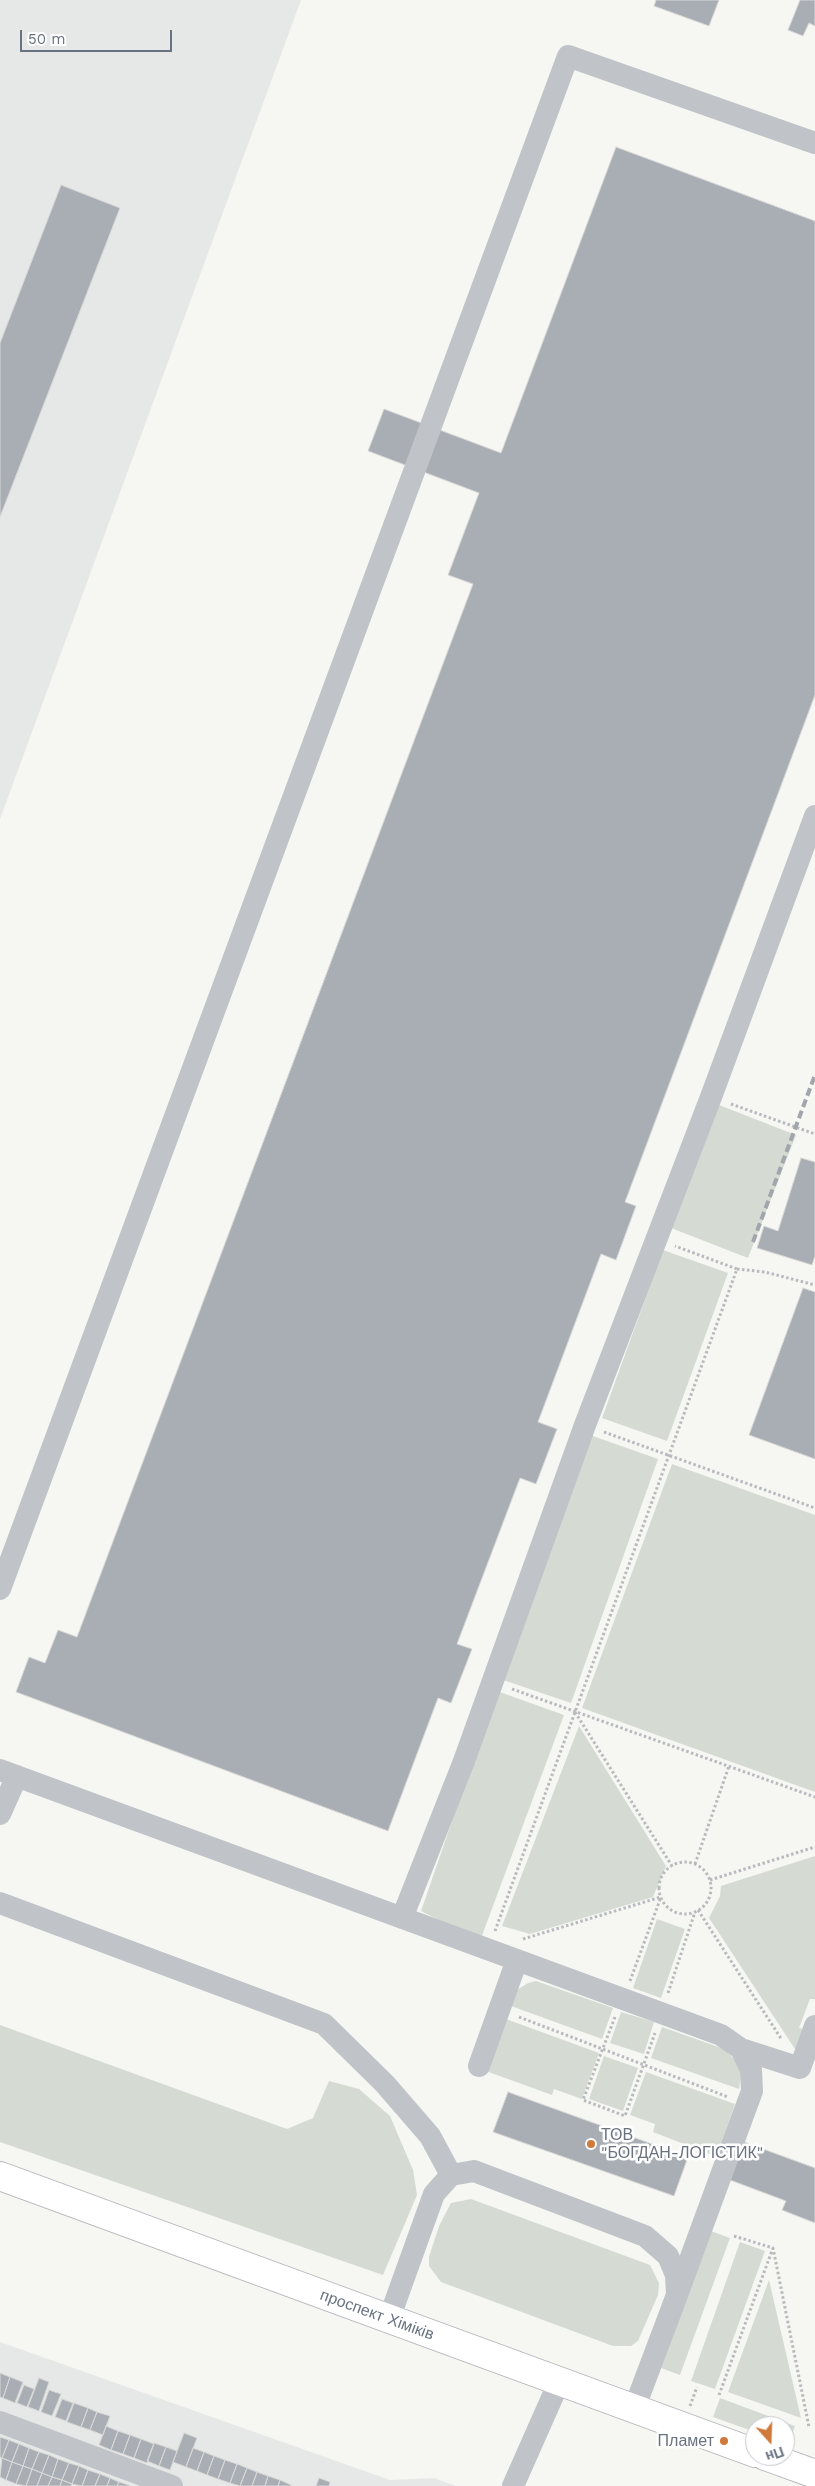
<!DOCTYPE html>
<meta charset="utf-8">
<style>
body{margin:0}
#map{position:relative;width:815px;height:2486px;overflow:hidden;background:#f6f6f3;font-family:"Work Sans",sans-serif}
canvas{display:block}
.north{position:absolute;left:745px;top:2416px;width:50px;height:50px;box-sizing:border-box;background:#fff;border:1px solid #c3c7cd;border-radius:50%;rotate:160deg;font-size:14px;font-weight:700;line-height:20px;text-align:center;color:#697281}
.north::after{content:'';display:block;margin:auto;width:18px;height:22px;background:#cf793a;clip-path:polygon(50% 0,100% 100%,50% 72%,0 100%)}
.scale{position:absolute;left:20px;top:30px;width:152px;height:22px;box-sizing:border-box;border:2px solid #697281;border-top:0;padding-left:6px;font-size:15px;line-height:18px;white-space:nowrap;color:#697281;-webkit-text-stroke:4px #fff;paint-order:stroke}
</style>
<div id="map">
<canvas width="815" height="2486"></canvas>
<div class="north">Пн</div>
<div class="scale">50 m</div>
</div>
<script>
const c = document.querySelector('canvas').getContext('2d');
c.lineJoin = 'round';
function paint(path, color) { c.fillStyle = color; c.fill(path, 'evenodd'); }
const shape = rows => new Path2D(rows.map(r => 'M' + r).join(''));
function strokePath(path, color, width, dash) { c.strokeStyle = color; c.lineWidth = width; c.lineCap = dash ? 'butt' : 'round'; c.setLineDash(dash || []); c.stroke(path); }
function drawText(font, color, halo, rows, align = 'center') {
  c.font = font + ' "Work Sans",sans-serif'; c.lineWidth = 5; c.setLineDash([]); c.textBaseline = 'middle'; c.strokeStyle = halo; c.fillStyle = color; for (const [text, x, y, turn = 0] of rows) {
    c.save(); c.translate(x, y); c.rotate((+turn || 0) * Math.PI / 180); c.textAlign = isNaN(turn) ? turn : align; if (halo) c.strokeText(text, 0, 0); c.fillText(text, 0, 0); c.restore();
  }
}
const built = shape([
 [0,0,301,0,0,819],
 [0,2342,390,2480,434,2478,456,2486,0,2486]
]);
const green = shape([
 [719,1105,796,1135,748,1258,671,1228],
 [663,1250,728,1273,667,1441,602,1418],
 [590,1435,658,1459,571,1703,503,1680],
 [672,1464,815,1515,815,1792,582,1708],
 [497,1691,564,1715,480,1941,421,1911],
 [579,1726,666,1866,653,1897,530,1934,502,1926],
 [815,1856,815,1999,810,1999,799,2028,809,2030,795,2049,709,1918,720,1896,721,1886],
 [657,1919,685,1929,661,1998,633,1988],
 [536,1981,613,2008,602,2039,511,2006,517,1990,528,1983],
 [621,2012,654,2022,644,2054,610,2043],
 [506,2019,599,2053,582,2099,554,2089,552,2095,486,2071],
 [0,2025,287,2129,313,2118,329,2081,359,2089,390,2116,413,2170,417,2195,383,2275,0,2142],
 [662,2027,724,2049,734,2059,741,2074,739,2089,651,2058],
 [604,2056,638,2068,623,2111,589,2099],
 [646,2072,735,2104,717,2157,653,2132,655,2124,630,2115],
 [471,2199,650,2265,659,2283,658,2295,638,2341,631,2346,613,2346,441,2282,429,2266,429,2257,439,2226,451,2203],
 [711,2231,730,2238,680,2375,661,2368],
 [740,2242,765,2251,715,2389,691,2381],
 [769,2280,801,2418,728,2392],
 [720,2398,795,2426,788,2445,785,2444,785,2426,755,2426,755,2432,713,2417]
]);
const building = shape([
 [656,0,719,0,709,26,654,6,656,0],
 [800,0,815,0,815,26,809,23,803,36,788,30,800,0],
 [616,147,815,221,815,695,625,1202,636,1206,616,1260,601,1254,538,1422,557,1429,536,1484,520,1478,457,1644,472,1649,451,1703,438,1698,388,1831,16,1692,29,1657,45,1663,58,1630,77,1637,473,584,448,575,479,493,368,451,384,409,501,453,616,147],
 [61,185,120,208,0,517,0,343,61,185],
 [801,1158,815,1162,815,1256,812,1265,757,1248,764,1226,778,1231,801,1158],
 [803,1288,815,1292,815,1459,749,1435,803,1288],
 [508,2092,688,2157,674,2196,493,2132,508,2092],
 [744,2142,815,2168,815,2223,782,2210,786,2201,730,2180,744,2142],
 [0,2373,10,2377,3,2398,0,2397,0,2373],
 [10,2377,23,2382,15,2403,3,2398,10,2377],
 [39,2378,49,2382,39,2411,28,2407,39,2378],
 [24,2385,34,2389,27,2407,17,2403,24,2385],
 [49,2390,61,2394,52,2416,41,2412,49,2390],
 [62,2399,73,2403,66,2421,55,2417,62,2399],
 [74,2403,88,2408,81,2427,67,2422,74,2403],
 [88,2408,97,2412,90,2430,81,2427,88,2408],
 [97,2412,110,2416,103,2435,90,2430,97,2412],
 [106,2426,118,2431,111,2450,99,2445,106,2426],
 [118,2431,130,2435,123,2454,111,2450,118,2431],
 [184,2433,197,2438,186,2467,173,2462,184,2433],
 [130,2435,141,2439,134,2458,123,2454,130,2435],
 [0,2437,9,2440,2,2458,0,2457,0,2437],
 [141,2439,154,2444,147,2463,134,2458,141,2439],
 [9,2440,19,2444,12,2462,2,2458,9,2440],
 [154,2443,166,2447,159,2466,147,2461,154,2443],
 [19,2444,29,2448,23,2466,12,2462,19,2444],
 [166,2447,177,2451,170,2470,159,2466,166,2447],
 [29,2448,39,2452,32,2469,23,2466,29,2448],
 [193,2448,204,2452,197,2471,186,2467,193,2448],
 [39,2452,49,2455,42,2473,32,2469,39,2452],
 [204,2452,214,2456,207,2475,197,2471,204,2452],
 [49,2455,58,2459,52,2477,42,2473,49,2455],
 [214,2456,225,2460,218,2479,207,2475,214,2456],
 [2,2458,12,2462,6,2480,0,2477,2,2458],
 [58,2459,69,2463,62,2480,52,2477,58,2459],
 [225,2460,237,2464,230,2483,218,2479,225,2460],
 [12,2462,23,2466,16,2484,6,2480,12,2462],
 [69,2463,79,2466,72,2484,62,2480,69,2463],
 [237,2464,247,2468,240,2486,230,2483,237,2464],
 [23,2466,32,2469,26,2486,16,2484,23,2466],
 [79,2466,88,2470,82,2486,72,2484,79,2466],
 [247,2468,257,2472,252,2486,240,2486,247,2468],
 [32,2469,42,2473,37,2486,26,2486,32,2469],
 [88,2470,100,2474,95,2486,82,2486,88,2470],
 [257,2472,268,2476,265,2486,252,2486,257,2472],
 [42,2473,52,2477,48,2486,37,2486,42,2473],
 [100,2474,110,2478,107,2486,95,2486,100,2474],
 [268,2476,280,2480,278,2486,265,2486,268,2476],
 [52,2477,62,2480,60,2486,48,2486,52,2477],
 [110,2478,119,2482,117,2486,107,2486,110,2478],
 [319,2478,330,2482,329,2486,316,2486,319,2478],
 [62,2480,72,2484,71,2486,60,2486,62,2480],
 [280,2480,291,2485,291,2486,278,2486,280,2480],
 [119,2482,129,2485,129,2486,117,2486,119,2482]
]);
const path = shape([
 [731,1104,815,1134],
 [737,1269,765,1272,815,1285],
 [604,1432,815,1508],
 [512,1689,815,1797],
 [575,1712,672,1866],
 '659 1888a26 26 0 1 1 52 0a26 26 0 1 1-52 0Z',
 [695,1864,729,1766],
 [710,1880,815,1847],
 [698,1910,782,2040],
 [495,1931,737,1269,675,1246],
 [523,1939,661,1897],
 [630,1981,661,1897],
 [668,1993,695,1912],
 [519,2017,728,2097],
 [615,2017,583,2100,625,2116,655,2033],
 [734,2236,773,2248,809,2427],
 [719,2395,773,2248],
 [690,2406,697,2387]
]);
const minor = shape([
 [0,1589,568,56,815,143],
 [0,1770,721,2035,741,2049,751,2070,752,2091,677,2295],
 [0,1814,17,1776],
 [0,1903,324,2024,385,2084,430,2136,451,2175],
 [402,1918,464,1761,585,1425,711,1097,815,816],
 [741,2049,800,2068,815,2026],
 [479,2066,517,1960],
 [389,2319,434,2194,451,2175,474,2171,645,2236,668,2256,676,2275,677,2295,634,2409],
 [0,2422,172,2486],
 [513,2486,559,2382]
]);
const major = shape([
 [0,2176,755,2453],
 [765,2456,815,2474]
]);
const rail = shape([
 [753,1242,815,1075]
]);
const markers = [
 [591,2144,5,"#cf793a"],
 [724,2441,5,"#cf793a"]
];
const poiNames = [
 ["ТОВ",601,2135],
 ["\"БОГДАН-ЛОГІСТИК\"",601,2153],
 ["Пламет",714,2441,"right"]
];
const streetNames = [
 ["проспект Хіміків",377,2315,20]
];
paint(built, '#e6e8e7');
paint(green, '#d5dbd3');
paint(building, '#a9aeb5');
strokePath(building, '#d7d8d6', 1);
strokePath(major, '#b4b6bb', 30);
strokePath(path, '#b8babd', 3, [2.5, 2.5]);
strokePath(minor, '#c0c3c7', 22);
strokePath(major, '#fff', 28);
strokePath(rail, '#a2a6ac', 4, [8, 4]);
for (const [x, y, r, color] of markers) { const dot = new Path2D(); dot.arc(x, y, r, 0, 2 * Math.PI); c.fillStyle = color; c.fill(dot); strokePath(dot, '#fff', 2); }
drawText('16px', '#697281', '#fff', poiNames, 'left');
drawText('16px', '#697281', '#fff', streetNames);
</script>
